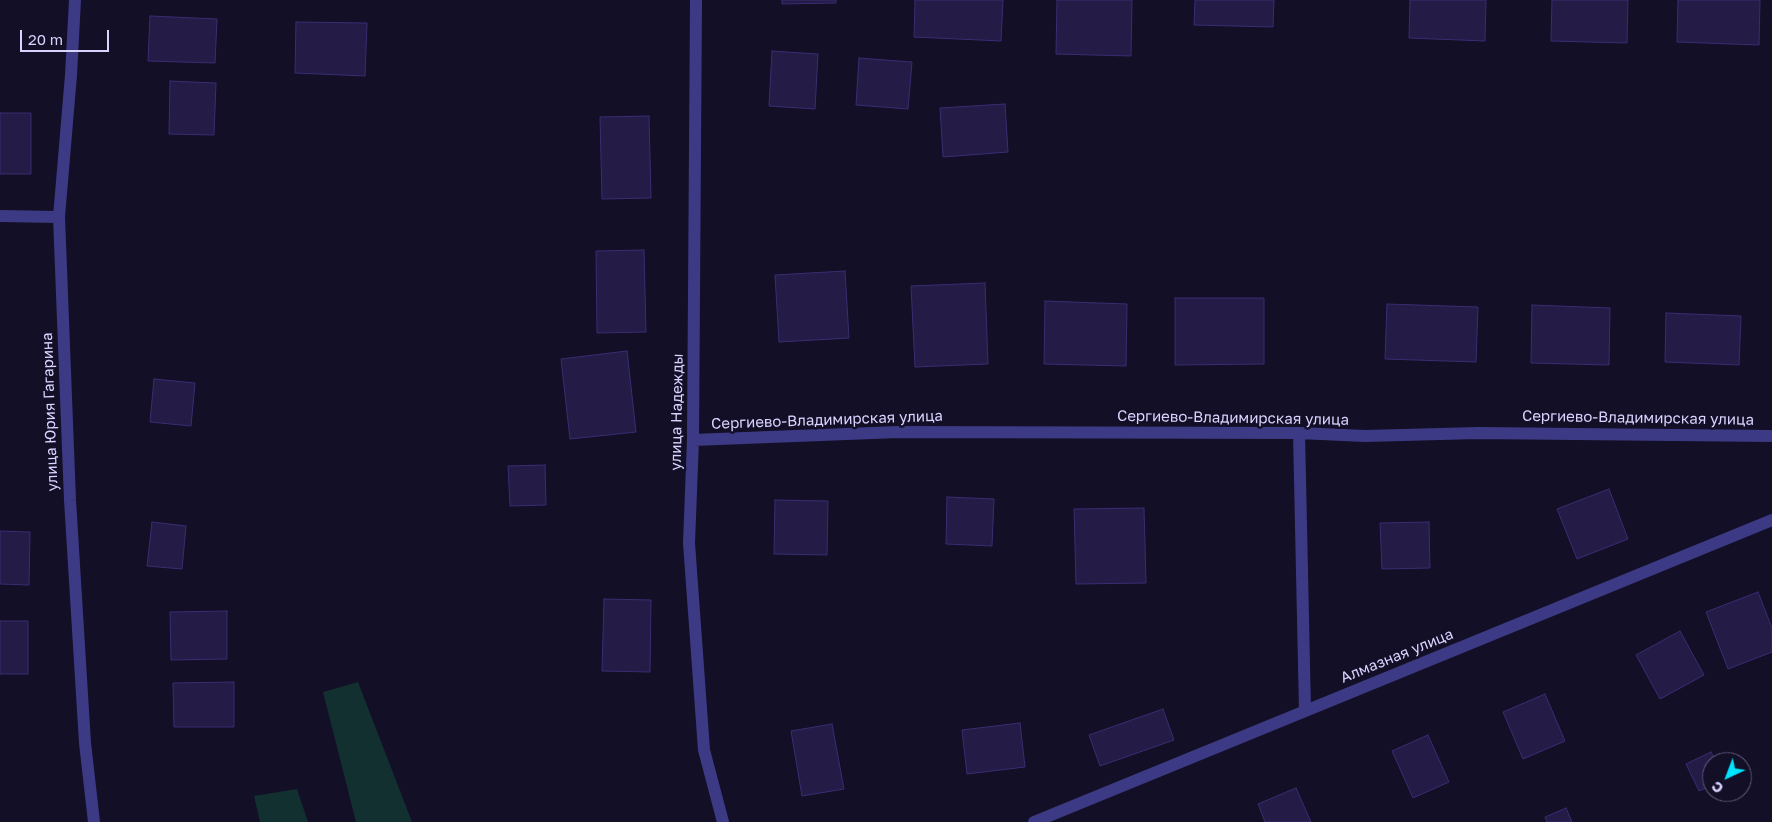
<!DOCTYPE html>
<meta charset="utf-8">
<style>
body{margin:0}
#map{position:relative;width:1772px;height:822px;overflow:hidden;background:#130f26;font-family:"Golos Text",sans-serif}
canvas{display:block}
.north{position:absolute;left:1702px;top:752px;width:50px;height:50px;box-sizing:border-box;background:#130f26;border:1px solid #625e7d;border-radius:50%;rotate:223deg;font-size:14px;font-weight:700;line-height:20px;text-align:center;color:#d9d4ff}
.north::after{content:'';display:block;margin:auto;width:18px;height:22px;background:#00e5ff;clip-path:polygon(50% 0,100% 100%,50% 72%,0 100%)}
.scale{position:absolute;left:20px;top:30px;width:89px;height:22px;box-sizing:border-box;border:2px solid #d9d4ff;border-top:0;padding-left:6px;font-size:15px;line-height:18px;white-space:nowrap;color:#d9d4ff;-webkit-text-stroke:4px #130f26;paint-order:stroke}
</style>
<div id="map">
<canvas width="1772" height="822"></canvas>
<div class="north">С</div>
<div class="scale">20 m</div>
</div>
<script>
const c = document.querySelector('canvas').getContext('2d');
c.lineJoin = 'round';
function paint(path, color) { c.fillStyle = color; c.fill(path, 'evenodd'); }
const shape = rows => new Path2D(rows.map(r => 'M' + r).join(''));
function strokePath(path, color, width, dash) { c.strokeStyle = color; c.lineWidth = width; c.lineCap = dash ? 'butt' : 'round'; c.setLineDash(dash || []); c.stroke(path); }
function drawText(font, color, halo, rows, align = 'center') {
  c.font = font + ' "Golos Text",sans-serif'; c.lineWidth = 5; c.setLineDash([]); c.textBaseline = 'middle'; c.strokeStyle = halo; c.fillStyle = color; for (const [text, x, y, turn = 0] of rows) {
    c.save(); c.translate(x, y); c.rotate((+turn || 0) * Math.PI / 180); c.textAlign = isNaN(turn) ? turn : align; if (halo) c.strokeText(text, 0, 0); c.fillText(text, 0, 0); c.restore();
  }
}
const green = shape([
 [358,682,412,822,356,822,323,692],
 [297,789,308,822,260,822,254,796]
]);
const building = shape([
 [782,0,836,0,836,3,782,4,782,0],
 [915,0,1003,0,1001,41,914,37,915,0],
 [1057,0,1132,0,1131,56,1056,54,1057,0],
 [1195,0,1274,0,1273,27,1194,25,1195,0],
 [1410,0,1486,0,1485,41,1409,38,1410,0],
 [1552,0,1628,0,1627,43,1551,41,1552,0],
 [1678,0,1760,0,1759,45,1677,42,1678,0],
 [150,16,217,19,215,63,148,61,150,16],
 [296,22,367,23,365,76,295,73,296,22],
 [772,51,818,54,815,109,769,106,772,51],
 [859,58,912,62,908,109,856,105,859,58],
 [170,81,216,83,214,135,169,134,170,81],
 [1005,104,1008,152,943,157,940,108,1005,104],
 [0,113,31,113,31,174,0,174,0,113],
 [649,116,651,198,602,199,600,117,649,116],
 [644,250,646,332,597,333,596,251,644,250],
 [845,271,849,338,779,342,775,275,845,271],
 [985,283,988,364,915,367,911,286,985,283],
 [1175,298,1264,298,1264,364,1175,365,1175,298],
 [1045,301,1127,304,1126,366,1044,364,1045,301],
 [1387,304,1478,307,1476,362,1385,359,1387,304],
 [1532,305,1610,308,1609,365,1531,363,1532,305],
 [1666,313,1741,316,1739,365,1665,362,1666,313],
 [627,351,636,432,570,439,561,359,627,351],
 [154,379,195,383,191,426,150,422,154,379],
 [545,465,546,505,510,506,508,466,545,465],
 [1609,489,1628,539,1577,559,1557,509,1609,489],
 [947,497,994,499,992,546,946,544,947,497],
 [775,500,828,501,827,555,774,554,775,500],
 [1144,508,1146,583,1076,584,1074,509,1144,508],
 [152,522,186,526,182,569,147,566,152,522],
 [1429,522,1430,568,1382,569,1380,523,1429,522],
 [0,531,30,532,29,585,0,584,0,531],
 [1758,592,1772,628,1772,652,1728,669,1706,612,1758,592],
 [604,599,651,600,650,672,602,671,604,599],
 [227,611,227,659,171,660,170,612,227,611],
 [0,621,28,621,28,674,0,674,0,621],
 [1680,631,1704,675,1660,699,1636,655,1680,631],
 [234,682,234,727,174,727,173,683,234,682],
 [1545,694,1565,741,1523,759,1503,712,1545,694],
 [1163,709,1174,740,1100,766,1089,735,1163,709],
 [1020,723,1025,767,967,774,962,730,1020,723],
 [832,724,844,789,802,796,791,731,832,724],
 [1428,735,1449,782,1413,798,1392,751,1428,735],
 [1711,752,1716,762,1712,762,1712,785,1699,791,1686,764,1711,752],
 [1296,788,1311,822,1265,822,1258,804,1296,788],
 [1566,808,1572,822,1547,822,1545,817,1566,808]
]);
const minor = shape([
 [75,0,71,75,59,217,70,500,85,743,94,822],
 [696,0,693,440,689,543,704,750,723,822],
 [0,216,59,217],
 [1299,433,1305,711],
 [693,440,898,432,1299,433,1365,436,1478,433,1772,436],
 [1034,822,1772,520]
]);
const streetNames = [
 ["улица Юрия Гагарина",50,412,-92],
 ["улица Надежды",677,412,-89],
 ["Сергиево-Владимирская улица",1233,418,1],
 ["Сергиево-Владимирская улица",1638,418,1],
 ["Сергиево-Владимирская улица",827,420,-2],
 ["Алмазная улица",1397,656,-22]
];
paint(green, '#12302f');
paint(building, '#241b47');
strokePath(building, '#3b2d73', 1);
strokePath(minor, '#3d3a85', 12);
drawText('15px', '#d9d4ff', '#130f26', streetNames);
</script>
